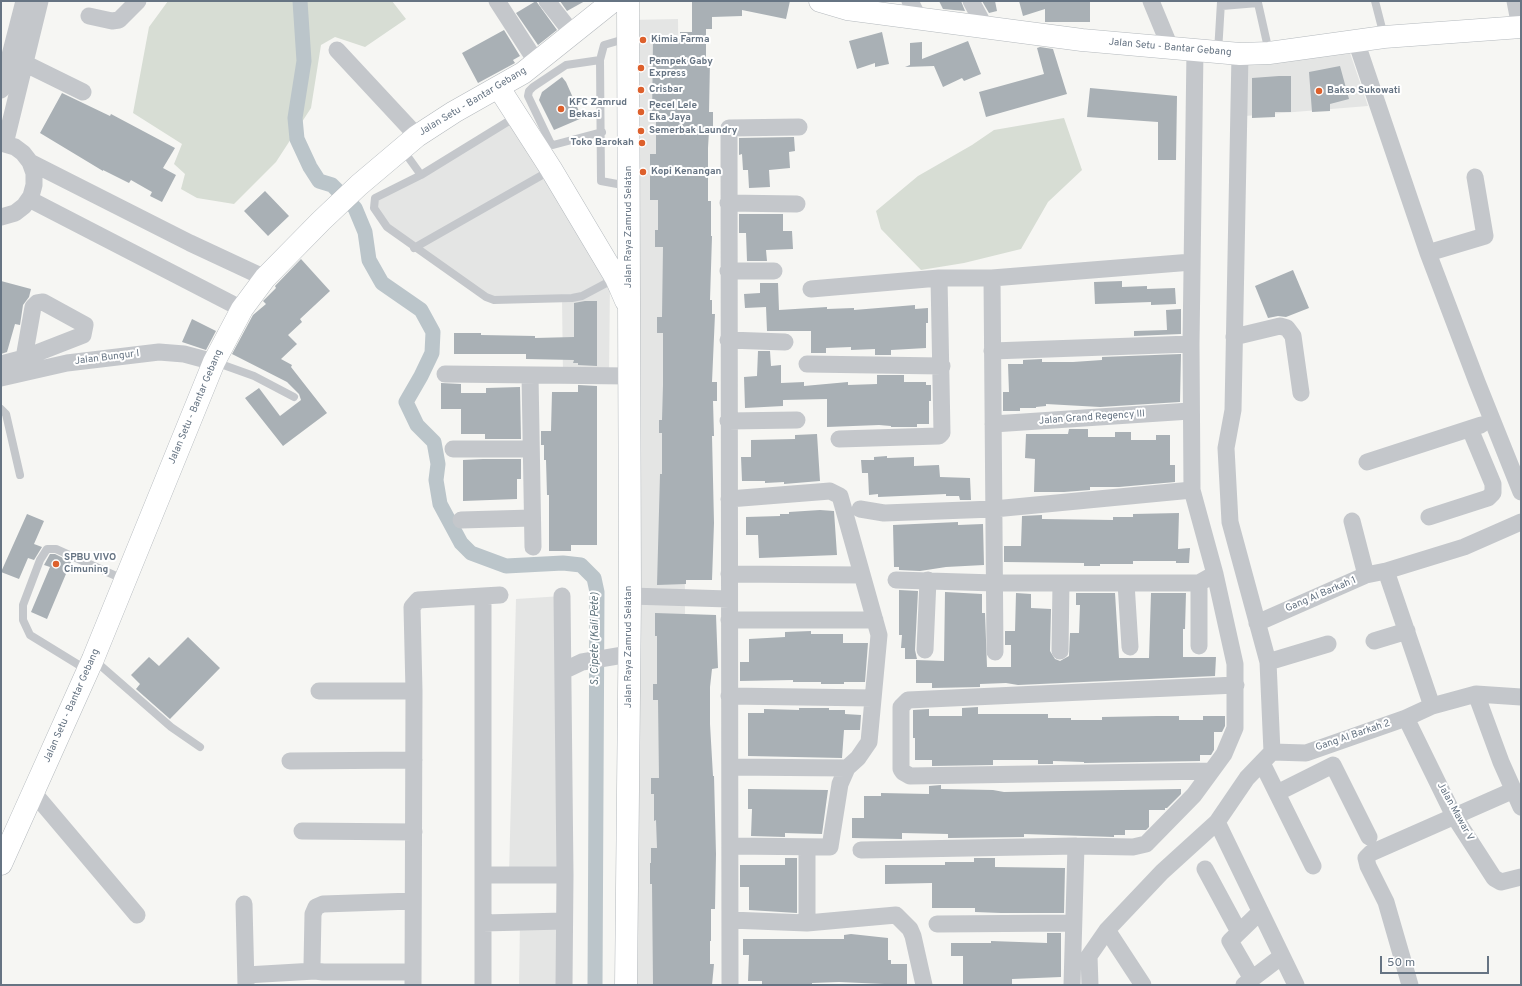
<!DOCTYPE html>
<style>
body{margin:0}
#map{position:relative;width:1522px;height:986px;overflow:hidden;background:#f6f6f3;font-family:Overpass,sans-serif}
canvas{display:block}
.frame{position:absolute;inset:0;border:2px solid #667483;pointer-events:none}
.scale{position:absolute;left:1380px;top:956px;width:109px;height:18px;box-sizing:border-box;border:2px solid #667483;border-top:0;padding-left:5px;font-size:12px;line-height:14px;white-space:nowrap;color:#667483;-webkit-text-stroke:3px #fff;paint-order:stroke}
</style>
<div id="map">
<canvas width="1522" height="986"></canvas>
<div class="frame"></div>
<div class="scale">50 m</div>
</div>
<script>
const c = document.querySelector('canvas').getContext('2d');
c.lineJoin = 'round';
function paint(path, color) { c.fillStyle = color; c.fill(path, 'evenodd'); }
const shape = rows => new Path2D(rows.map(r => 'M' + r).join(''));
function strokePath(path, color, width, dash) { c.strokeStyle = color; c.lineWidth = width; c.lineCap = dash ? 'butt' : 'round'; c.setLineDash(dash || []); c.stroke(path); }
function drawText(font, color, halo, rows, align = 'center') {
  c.font = font + ' Overpass,sans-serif'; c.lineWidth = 4; c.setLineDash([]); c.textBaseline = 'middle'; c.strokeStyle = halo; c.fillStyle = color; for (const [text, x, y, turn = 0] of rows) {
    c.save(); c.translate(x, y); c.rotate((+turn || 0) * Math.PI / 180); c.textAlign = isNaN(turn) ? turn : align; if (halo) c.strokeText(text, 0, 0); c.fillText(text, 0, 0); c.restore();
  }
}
const built = shape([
 [678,19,685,597,686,985,626,985,628,20],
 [1350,53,1368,106,1245,116,1244,63],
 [518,116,610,281,609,376,563,375,562,299,494,300,387,227,374,203],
 [562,596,565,875,509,875,516,599],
 [564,921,564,985,519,985,520,922]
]);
const green = shape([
 [168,1,392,1,406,19,365,47,335,37,321,45,311,108,276,162,234,204,197,198,181,189,185,174,174,164,182,144,133,113,149,27],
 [1064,118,1082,170,1048,202,1021,249,964,263,921,270,881,229,876,211,918,176,972,145,994,130]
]);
const canal = shape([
 [300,1,304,61,295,118,297,139,310,167,319,181,332,185,355,208,365,232,369,260,382,283,421,310,433,332,432,353,421,376,406,402,417,425,434,442,438,464,436,480,440,504,461,543,471,553,506,566,563,563,581,565,594,578,597,592,595,985]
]);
const building = shape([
 [536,1,557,30,538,45,516,13],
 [560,1,585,1,567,11],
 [692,1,790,1,786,19,742,10,742,16,712,17,712,29,706,29,706,61,710,61,709,112,713,112,713,131,709,131,708,148,708,201,711,201,711,236,712,236,710,300,712,300,712,314,715,314,712,382,717,382,717,401,713,401,714,436,712,436,714,523,712,580,686,580,686,584,657,585,660,474,662,474,662,433,659,433,659,420,662,420,663,385,663,333,657,333,657,317,662,317,663,247,655,247,655,230,658,230,658,200,650,200,650,154,656,154,656,121,652,121,653,39,680,39,680,32,692,32],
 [939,1,961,1,965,11,943,9],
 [982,1,995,1,997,11,989,13],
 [1019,1,1090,1,1090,22,1045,22,1045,9,1023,16],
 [504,30,520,56,513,60,515,63,478,83,462,53],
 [882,32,889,64,875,67,875,63,857,69,849,41],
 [968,41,981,74,964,81,962,78,943,87,934,66,905,67,910,65,910,43,922,42,922,59],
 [1040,47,1053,49,1067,94,986,117,979,92,1044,74,1037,48],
 [1340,66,1349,99,1330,104,1330,111,1312,112,1309,72],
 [1279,76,1291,76,1291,112,1275,112,1275,117,1252,118,1252,78],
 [562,77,566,82,582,118,554,130,539,100,542,92],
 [1090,88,1177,96,1176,160,1158,160,1158,122,1087,117],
 [62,93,110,116,111,114,175,148,163,168,176,175,162,202,150,196,152,192,131,180,129,183,103,170,103,171,40,133],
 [794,137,795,151,789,152,790,168,769,170,770,187,749,188,748,170,743,170,742,154,739,155,739,138],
 [265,191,289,216,268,236,244,211],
 [739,214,783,214,783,231,792,231,793,249,766,250,767,261,747,261,746,233,739,233],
 [301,259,330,291,300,319,302,322,288,335,297,344,281,359,292,365,291,367,327,413,283,446,245,398,259,388,280,416,301,400,299,394,287,382,232,354,253,315,266,304,263,301,276,288,275,286],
 [1293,270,1309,308,1286,317,1278,316,1268,318,1255,286],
 [1,281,31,289,29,297,23,305,20,325,15,324,7,352,1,354],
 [1122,281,1122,287,1147,286,1147,289,1175,288,1176,304,1151,305,1151,302,1095,304,1094,282],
 [760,283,778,283,779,310,827,307,827,309,854,308,854,310,915,305,915,309,928,308,928,323,926,323,926,348,891,350,891,355,875,355,875,349,851,350,851,347,826,348,826,353,811,353,811,331,767,331,766,307,745,308,744,294,760,293],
 [585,301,597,301,597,366,578,365,578,363,573,363,574,360,526,359,526,354,454,354,454,333,481,333,481,335,535,336,535,338,574,337,574,303],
 [1181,309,1181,334,1134,336,1134,331,1167,330,1166,310],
 [192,319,216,331,206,350,182,342],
 [758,351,770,351,771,366,781,365,781,383,804,382,804,386,848,382,848,385,877,384,877,375,904,375,904,382,926,382,926,385,931,385,931,401,929,401,929,424,917,424,917,427,891,427,891,426,879,425,827,427,827,399,783,400,783,406,745,408,744,377,757,376],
 [1181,354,1180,402,1100,407,1046,404,1046,406,1036,407,1036,408,1020,408,1020,411,1003,411,1003,392,1009,392,1008,364,1023,364,1023,360,1042,359,1042,362,1073,362,1102,360,1102,357],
 [441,383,461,384,461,393,486,393,486,388,520,387,521,439,485,439,485,434,461,434,461,409,441,409],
 [578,385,597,386,597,545,571,545,571,551,549,551,549,495,547,495,546,460,544,460,544,445,541,445,541,431,551,431,552,392,578,392],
 [1069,429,1088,429,1088,437,1115,437,1115,432,1131,432,1131,440,1156,440,1156,435,1170,435,1170,465,1175,465,1175,482,1119,487,1090,487,1090,490,1064,492,1034,492,1035,459,1025,458,1026,434,1068,434],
 [817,434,820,481,784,484,784,482,765,483,765,481,742,481,741,457,751,457,751,440,795,439,795,435],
 [887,456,887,458,914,457,914,466,939,465,940,477,970,478,971,500,960,500,959,496,946,496,946,494,878,497,878,494,869,495,868,473,862,473,861,460,874,460,874,457],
 [483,459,521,459,521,479,517,479,517,499,463,501,463,460],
 [820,510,834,511,837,555,759,558,758,535,746,535,746,517,780,516,780,514,789,514,789,512],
 [1179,513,1178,549,1190,548,1189,563,1176,563,1176,561,1133,561,1133,564,1100,564,1100,566,1084,566,1084,563,1004,562,1004,546,1021,546,1022,516,1042,515,1042,519,1113,520,1113,517,1133,517,1133,514],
 [27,514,44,521,34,544,42,547,34,560,28,558,19,579,1,572],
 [958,522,958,525,983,524,984,565,946,567,920,571,899,570,899,567,894,567,893,525],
 [50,554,55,554,71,562,47,619,31,612,50,567,44,565],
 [899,590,918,591,915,650,917,659,905,659,905,648,901,648,902,635,899,635],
 [945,592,982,594,982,613,985,613,987,667,1011,667,1011,645,1005,645,1005,631,1015,631,1016,593,1031,594,1031,608,1051,609,1050,651,1055,659,1060,661,1069,656,1070,633,1079,633,1080,605,1076,605,1076,593,1115,593,1119,658,1149,658,1151,593,1186,593,1185,629,1183,629,1183,657,1216,657,1215,676,1018,685,1006,683,980,684,980,687,932,688,932,683,916,683,916,660,944,661],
 [655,613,716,615,718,668,712,669,710,687,710,724,713,776,714,776,716,854,715,909,711,909,711,941,710,941,710,964,714,964,712,985,653,985,652,884,650,884,650,863,651,863,651,848,657,848,656,820,654,821,654,794,651,794,651,778,659,778,658,700,653,700,653,684,657,684,657,636,655,636],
 [811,631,811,634,843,634,843,643,868,643,865,682,844,682,844,684,821,684,821,682,793,682,793,680,740,681,740,662,749,662,749,639,785,637,785,632],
 [188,637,220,668,170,719,136,689,140,684,131,675,149,657,159,666],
 [978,707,978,714,1048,714,1048,718,1071,718,1071,720,1102,720,1102,717,1157,716,1179,716,1179,720,1203,720,1203,716,1225,716,1225,726,1222,732,1214,732,1214,750,1211,755,1200,755,1200,761,1084,763,1084,762,1053,761,1053,764,1038,764,1038,760,993,760,993,765,932,766,932,760,915,760,915,738,913,738,913,710,929,709,929,716,962,716,962,708],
 [799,708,829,708,829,710,845,710,845,714,861,715,860,730,844,730,842,758,748,756,748,713,764,713,764,709,799,710],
 [941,785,941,789,993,790,1004,792,1181,789,1181,794,1167,808,1165,808,1165,810,1149,810,1149,827,1146,830,1125,830,1125,835,1114,835,1114,837,1024,834,1024,837,948,838,948,834,902,833,902,839,852,838,852,818,864,818,864,796,881,796,881,793,929,794,929,786],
 [748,789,828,790,822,834,785,833,785,837,751,836,752,809,748,809],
 [785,858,797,858,797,913,749,910,749,887,740,887,740,865,785,865],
 [974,858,995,858,995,867,1065,868,1064,913,1001,913,975,912,975,908,932,908,932,883,885,884,885,865,945,865,945,862,974,862],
 [1047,933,1061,933,1061,977,1012,979,1012,985,963,985,963,956,951,956,951,943,991,943,991,941,1047,943],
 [851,934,888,938,888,960,891,960,891,964,907,964,907,985,839,982,812,983,812,984,762,984,762,981,748,981,749,955,743,955,743,939,844,939,844,935]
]);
const lane = shape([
 [1375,1,1384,36],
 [1222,6,1258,3,1269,52],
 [1218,52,1221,2],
 [600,60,566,65,533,87,529,91,528,96,550,142,553,145,602,132],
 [517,116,421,175,375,198,374,208,387,227,486,297,494,300,572,298,582,296,614,279],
 [403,150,421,175],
 [628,186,601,181,600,60,604,45,628,38],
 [414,248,551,170],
 [215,362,254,376,294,397],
 [1,409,6,414,20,475],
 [93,659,171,727,200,747],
 [87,670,30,635,23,620,23,605,40,560,47,549,56,549,125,580]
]);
const street = shape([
 [497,1,537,63],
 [547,1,572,33],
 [910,1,919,19],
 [971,1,985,27],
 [1151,1,1170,47],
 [1515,1,1520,27],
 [89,16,112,21,119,20,138,1],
 [1356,41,1428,253,1477,382,1521,492],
 [337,50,417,136],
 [24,63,83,92],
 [1,90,24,1],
 [1,143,15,147,23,153,30,162,34,173,34,185,31,196,24,206,15,213,1,217],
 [5,144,40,1],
 [30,162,190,243,265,278],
 [29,199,242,309],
 [728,203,797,204],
 [1428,253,1485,236,1475,177],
 [728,271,774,271],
 [992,278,995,652],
 [811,289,939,278],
 [1234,337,1280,326,1287,328,1293,336,1301,393],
 [728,340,785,342],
 [992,351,1191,344],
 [1,364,24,358,83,335,85,325,43,302,37,303,33,307,24,358],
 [807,364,942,366],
 [445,374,629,376],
 [530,375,533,547],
 [1,378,67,363,159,352,184,354,214,362],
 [728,421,797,420],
 [993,424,1190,411],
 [839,439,939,436,942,433,939,278,992,278,1192,262],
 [453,449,531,449],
 [1367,462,1481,425],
 [729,499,830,491,840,496,879,635,869,742,858,758,847,768,840,784,830,847,730,846],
 [860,509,884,513,994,509,1192,490],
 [1429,517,1488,498,1493,493,1493,484,1470,429],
 [461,520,532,518],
 [1352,521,1366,575],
 [1386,571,1432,706],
 [729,574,862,575],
 [896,580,995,583,1199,583,1215,574],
 [1126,583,1130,647],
 [1199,583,1199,646],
 [483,596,500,595],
 [562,596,565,875,564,985],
 [630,596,729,599],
 [729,620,875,620],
 [1257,623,1366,575,1386,571,1464,547,1521,522],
 [1374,641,1407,631],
 [925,650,928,580],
 [1060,651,1061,583],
 [1268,662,1328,644],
 [563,671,582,662,629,654],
 [319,691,414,691],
 [1476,694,1501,762,1521,807],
 [729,696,873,698],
 [1406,718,1454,816,1494,878,1501,882,1521,877],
 [1272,752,1306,753,1406,718,1432,706,1476,694,1521,697],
 [290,761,414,760],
 [1262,763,1313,866],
 [730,767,847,768],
 [1210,771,910,776,903,772,901,769,901,707,908,700,1236,685],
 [33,792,137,915],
 [1277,793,1333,765,1369,837],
 [1217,822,1296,985],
 [302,831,414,832],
 [861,850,1076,846,1133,847,1146,844,1194,795,1224,754,1235,728,1235,664,1215,574,1192,490,1191,344,1195,50],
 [1205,869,1239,932],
 [483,875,565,875],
 [244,904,246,985],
 [730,920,807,923,896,915,910,929,913,936,924,985],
 [483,923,564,921],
 [807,923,807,847],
 [937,924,1073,923],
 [1107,930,1143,985],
 [413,972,323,972,315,971,312,965,313,914,316,907,323,904,413,901],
 [246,975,315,971],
 [1252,979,1230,941,1260,912],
 [413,985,414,691,412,607,418,600,483,596,483,985],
 [730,985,729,128,799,127],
 [1072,985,1076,846],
 [1090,985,1089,956,1107,930,1162,872,1217,822,1247,778,1272,752,1268,662,1230,522,1226,448,1233,410,1240,54],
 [1244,985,1282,956],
 [1410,985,1386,902,1368,866,1366,858,1371,853,1514,790]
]);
const secondary = shape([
 [820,1,847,9,1082,40,1240,54,1269,53,1384,37,1521,27],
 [499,88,551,169,616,278,626,301],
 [1,864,93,659,214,362,242,309,265,278,321,221,359,185,417,136,454,112,523,73,613,1],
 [626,985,630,596,628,1]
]);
const markers = [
 [643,40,4,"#dd602c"],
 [641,68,4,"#dd602c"],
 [641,90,4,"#dd602c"],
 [1319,91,4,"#dd602c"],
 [561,109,4,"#dd602c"],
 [641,112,4,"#dd602c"],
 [641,131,4,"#dd602c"],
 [642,143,4,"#dd602c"],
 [643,172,4,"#dd602c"],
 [56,564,4,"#dd602c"]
];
const poiNames = [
 ["Kimia Farma",651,40],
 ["Pempek Gaby",649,62],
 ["Express",649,74],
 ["Crisbar",649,90],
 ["Bakso Sukowati",1327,91],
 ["KFC Zamrud",569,103],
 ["Bekasi",569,115],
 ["Pecel Lele",649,106],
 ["Eka Jaya",649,118],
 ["Semerbak Laundry",649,131],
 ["Toko Barokah",634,143,"right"],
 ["Kopi Kenangan",651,172],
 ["SPBU VIVO",64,558],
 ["Cimuning",64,570]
];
const streetNames = [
 ["Jalan Setu - Bantar Gebang",1170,48,5],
 ["Jalan Setu - Bantar Gebang",473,102,-31],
 ["Jalan Raya Zamrud Selatan",629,227,-90],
 ["Jalan Bungur I",107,358,-7],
 ["Jalan Setu - Bantar Gebang",196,407,-67],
 ["Jalan Grand Regency III",1092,418,-4],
 ["Gang Al Barkah 1",1321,595,-23],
 ["Jalan Raya Zamrud Selatan",629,647,-90],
 ["Jalan Setu - Bantar Gebang",72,706,-66],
 ["Gang Al Barkah 2",1353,736,-19],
 ["Jalan Mawar V",1455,812,61]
];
const waterNames = [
 ["S. Cipete (Kali Pete)",596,639,-90]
];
paint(built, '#e4e5e4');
paint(green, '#d7ddd4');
strokePath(canal, '#bbc5ca', 15);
paint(building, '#a9b0b5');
strokePath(secondary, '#b4b9bd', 23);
strokePath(lane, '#c4c7cb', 8);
strokePath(street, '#c4c7cb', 17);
strokePath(secondary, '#fff', 22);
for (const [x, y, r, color] of markers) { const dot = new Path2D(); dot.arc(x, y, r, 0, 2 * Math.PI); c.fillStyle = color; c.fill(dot); strokePath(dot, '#fff', 1.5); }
drawText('bold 10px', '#667483', '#fff', poiNames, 'left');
drawText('10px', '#667483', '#fff', streetNames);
drawText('italic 11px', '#62767f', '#fff', waterNames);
</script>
